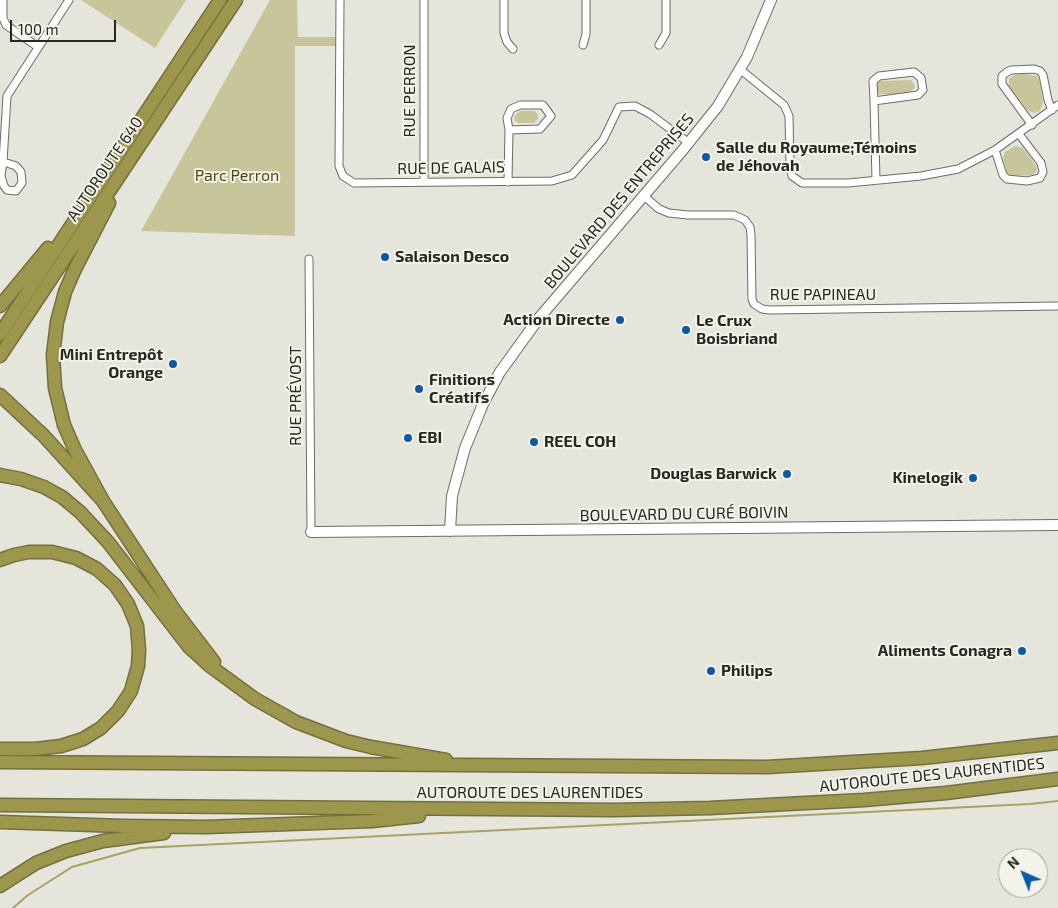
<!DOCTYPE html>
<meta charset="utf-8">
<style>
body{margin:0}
#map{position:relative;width:1058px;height:908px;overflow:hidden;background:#e6e5dc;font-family:"Exo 2",sans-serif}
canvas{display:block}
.north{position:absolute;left:998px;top:848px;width:50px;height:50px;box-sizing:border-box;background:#f3f3e9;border:1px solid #a1a19a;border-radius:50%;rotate:316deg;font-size:14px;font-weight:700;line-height:20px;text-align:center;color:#272723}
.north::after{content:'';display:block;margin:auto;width:18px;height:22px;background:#0d58a7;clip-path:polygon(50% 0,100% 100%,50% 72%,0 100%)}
.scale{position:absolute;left:10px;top:20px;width:106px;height:22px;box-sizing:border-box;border:2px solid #272723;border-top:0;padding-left:6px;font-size:15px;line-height:18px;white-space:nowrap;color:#272723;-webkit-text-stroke:4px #f3f3e9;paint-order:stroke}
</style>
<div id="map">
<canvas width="1058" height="908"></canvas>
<div class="north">N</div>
<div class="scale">100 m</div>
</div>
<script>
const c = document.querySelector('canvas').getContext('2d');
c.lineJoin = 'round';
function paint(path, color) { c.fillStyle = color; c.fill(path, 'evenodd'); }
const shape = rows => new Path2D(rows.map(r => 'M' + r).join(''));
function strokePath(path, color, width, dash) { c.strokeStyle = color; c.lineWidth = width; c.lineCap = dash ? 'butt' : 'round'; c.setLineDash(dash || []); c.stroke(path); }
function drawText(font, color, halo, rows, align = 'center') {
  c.font = font + ' "Exo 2",sans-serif'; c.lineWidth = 4; c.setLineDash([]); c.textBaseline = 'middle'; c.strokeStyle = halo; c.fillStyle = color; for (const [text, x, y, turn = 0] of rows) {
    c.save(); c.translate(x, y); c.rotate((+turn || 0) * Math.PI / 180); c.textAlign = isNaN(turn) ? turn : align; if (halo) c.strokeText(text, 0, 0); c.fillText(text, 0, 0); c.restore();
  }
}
const green = shape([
 [81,0,186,0,155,48],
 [270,0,297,0,298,37,338,37,336,46,295,46,295,236,141,231],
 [1017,74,1027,74,1037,76,1040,82,1043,103,1040,111,1035,113,1028,111,1009,86,1009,78],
 [911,80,915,86,912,91,896,95,879,94,876,91,876,84,880,81],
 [519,111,535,111,538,115,538,119,534,123,519,123,515,121,514,117],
 [1015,146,1023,148,1036,166,1037,171,1033,175,1012,176,1007,173,1003,157,1005,152]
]);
const stream = shape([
 [13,908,28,895,72,867,140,848,1030,804,1058,801]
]);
const street = shape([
 [3,0,3,18,6,25,38,47],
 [340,0,339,166,343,176,354,183,552,181,572,175,603,140,619,107,635,106,650,114,689,143],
 [424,0,424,182],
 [504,0,504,33,507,42,513,49],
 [583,45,586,34,586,0],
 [659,45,666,33,666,0],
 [741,70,784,105,789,116,790,166,792,176,802,183,848,183,921,176,958,169,995,150,1058,105],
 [874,101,918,95,923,90,921,78,914,72,879,76,873,81,874,101,876,180],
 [1032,125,1002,84,1002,76,1007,72,1011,70,1034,69,1040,71,1043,75,1048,100,1052,110],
 [995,150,1003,175,1007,179,1027,181,1040,178,1043,172,1041,163,1019,134],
 [0,162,3,162,10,164,16,166,21,172,22,183,16,191,7,190,4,186,1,176,3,162,7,96,69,0],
 [508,182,509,130,507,118,511,109,520,105,543,105,551,116,540,129,509,130],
 [644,196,659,209,669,213,688,215,734,215,745,220,750,227,751,235,752,299,754,304,762,309,770,310,1058,306],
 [309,259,311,532]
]);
const secondary = shape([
 [450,531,452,496,465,448,483,404,500,372,539,318,682,151,718,106,747,57,771,0],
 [311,532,1058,525]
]);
const highway = shape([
 [0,306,48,248],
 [0,334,220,0],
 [0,356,236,0],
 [0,395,44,436,103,501,175,611,214,662],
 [0,475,21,479,44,487,62,497,80,512,108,542,189,647,210,666,255,699,296,722,346,741,371,747,446,760],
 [103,501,75,450,64,425,55,388,53,355,57,322,65,292,74,271,109,203],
 [0,560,14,555,29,552,52,552,76,558,97,569,115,585,128,604,137,626,139,650,138,666,131,691,118,711,101,728,83,739,61,746,35,749,0,749],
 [0,762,767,767,922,758,1058,743],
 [0,805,614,810,710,808,864,800,946,793,1058,779],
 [0,822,123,826,206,827,372,821,419,816],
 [0,886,36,863,66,851,103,841,164,833]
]);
const markers = [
 [706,157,5,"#0d58a7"],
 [385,257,5,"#0d58a7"],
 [620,320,5,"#0d58a7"],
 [686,330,5,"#0d58a7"],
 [173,364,5,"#0d58a7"],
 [419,389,5,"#0d58a7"],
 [408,438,5,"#0d58a7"],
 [534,442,5,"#0d58a7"],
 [787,474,5,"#0d58a7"],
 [973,478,5,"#0d58a7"],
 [1022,651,5,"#0d58a7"],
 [711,671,5,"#0d58a7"]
];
const streetNames = [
 ["RUE PERRON",410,91,-90],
 ["RUE DE GALAIS",451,168,-1],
 ["AUTOROUTE 640",105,169,-56],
 ["BOULEVARD DES ENTREPRISES",619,201,-50],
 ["RUE PAPINEAU",823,295],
 ["RUE PRÉVOST",296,396,-90],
 ["BOULEVARD DU CURÉ BOIVIN",684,514,-1],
 ["AUTOROUTE DES LAURENTIDES",932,775,-6],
 ["AUTOROUTE DES LAURENTIDES",530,793]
];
const poiNames = [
 ["Salle du Royaume;Témoins",716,148],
 ["de Jéhovah",716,166],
 ["Salaison Desco",395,257],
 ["Action Directe",610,320,"right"],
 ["Le Crux",696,321],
 ["Boisbriand",696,339],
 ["Mini Entrepôt",163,355,"right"],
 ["Orange",163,373,"right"],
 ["Finitions",429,380],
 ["Créatifs",429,398],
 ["EBI",418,438],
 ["REEL COH",544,442],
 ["Douglas Barwick",777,474,"right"],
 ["Kinelogik",963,478,"right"],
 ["Aliments Conagra",1012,651,"right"],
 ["Philips",721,671]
];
const parkNames = [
 ["Parc Perron",237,176]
];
paint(green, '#c8c59a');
strokePath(stream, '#a6a164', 2);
strokePath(street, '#6d6d65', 9);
strokePath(secondary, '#6d6d65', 12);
strokePath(highway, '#73703e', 15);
strokePath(street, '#fff', 7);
strokePath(secondary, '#fff', 10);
strokePath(highway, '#9c974c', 12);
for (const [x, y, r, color] of markers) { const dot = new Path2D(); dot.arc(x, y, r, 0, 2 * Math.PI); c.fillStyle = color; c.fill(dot); strokePath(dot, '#f3f3e9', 2); }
drawText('16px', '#272723', '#f3f3e9', streetNames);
drawText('bold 16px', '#272723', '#f3f3e9', poiNames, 'left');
drawText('16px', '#4d491a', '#f3f3e9', parkNames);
</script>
